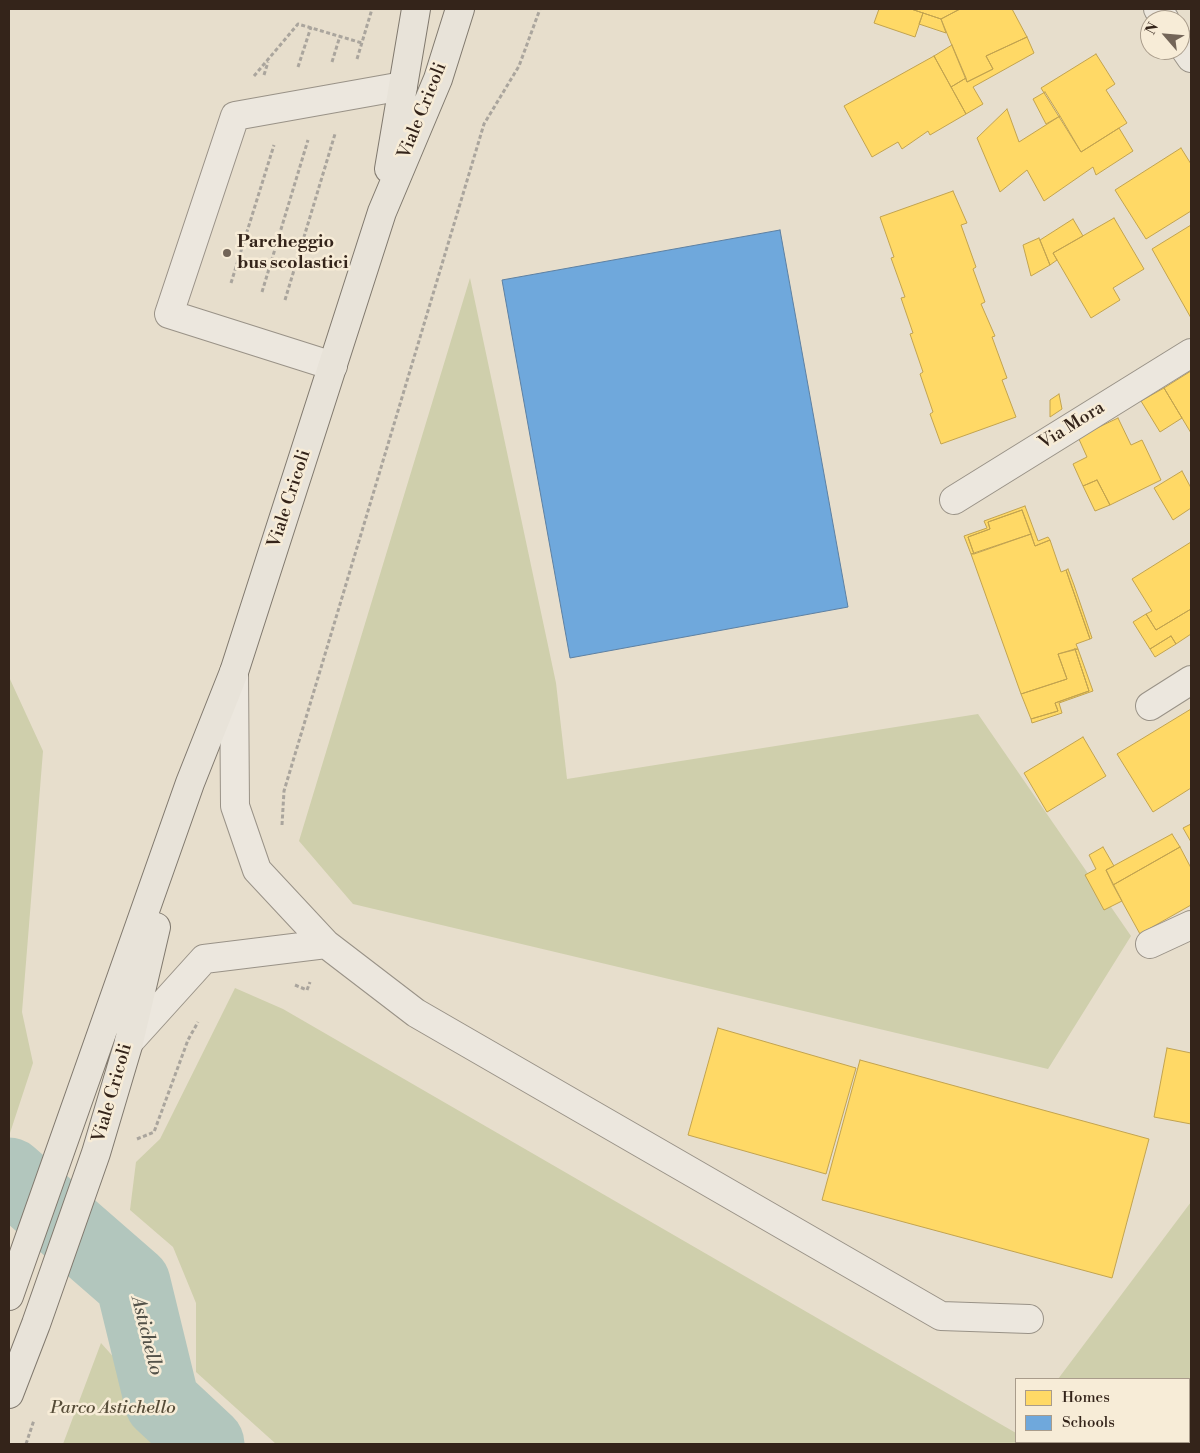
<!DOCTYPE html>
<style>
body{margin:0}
#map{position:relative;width:1200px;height:1453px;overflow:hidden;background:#e7decc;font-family:"Libre Bodoni",serif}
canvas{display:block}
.frame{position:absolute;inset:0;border:10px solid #34241a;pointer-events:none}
.legend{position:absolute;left:1015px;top:1378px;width:175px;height:65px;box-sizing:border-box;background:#f7ecd7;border:1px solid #a99c8b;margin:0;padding:6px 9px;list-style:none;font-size:15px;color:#34241a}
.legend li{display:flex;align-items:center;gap:10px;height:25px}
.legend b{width:25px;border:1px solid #a99c8b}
.north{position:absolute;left:1140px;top:10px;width:50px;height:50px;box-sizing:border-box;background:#f7ecd7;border:1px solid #a99c8b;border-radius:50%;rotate:297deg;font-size:14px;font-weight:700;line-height:20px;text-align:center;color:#34241a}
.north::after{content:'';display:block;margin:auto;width:18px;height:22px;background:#736558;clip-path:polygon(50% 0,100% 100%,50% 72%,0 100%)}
</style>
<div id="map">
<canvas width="1200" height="1453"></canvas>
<div class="frame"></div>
<ul class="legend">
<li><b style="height:14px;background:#ffd966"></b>Homes</li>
<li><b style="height:14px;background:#6fa8dc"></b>Schools</li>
</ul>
<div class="north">N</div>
</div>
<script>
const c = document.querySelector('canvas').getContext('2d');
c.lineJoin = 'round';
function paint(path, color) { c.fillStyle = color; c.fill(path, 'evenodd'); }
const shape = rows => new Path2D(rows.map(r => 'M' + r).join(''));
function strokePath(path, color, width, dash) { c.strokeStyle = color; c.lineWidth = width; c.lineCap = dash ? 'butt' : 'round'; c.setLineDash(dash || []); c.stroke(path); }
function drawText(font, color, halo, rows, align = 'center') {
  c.font = font + ' "Libre Bodoni",serif'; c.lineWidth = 5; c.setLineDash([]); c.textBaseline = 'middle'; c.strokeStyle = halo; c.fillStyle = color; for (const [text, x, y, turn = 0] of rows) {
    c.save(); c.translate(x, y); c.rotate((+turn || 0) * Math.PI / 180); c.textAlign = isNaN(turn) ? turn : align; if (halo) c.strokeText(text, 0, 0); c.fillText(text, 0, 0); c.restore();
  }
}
const green = shape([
 [470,278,556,683,567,779,978,714,1131,936,1048,1069,353,904,299,841],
 [9,677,43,751,22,1012,33,1063,9,1136],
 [235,988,283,1009,1016,1433,1016,1442,1189,1442,1189,1379,1058,1379,1191,1202,1191,1444,276,1444,196,1372,196,1303,173,1247,130,1210,136,1162,160,1139],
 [101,1343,191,1444,63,1444]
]);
const homes = shape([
 [879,9,911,9,923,13,915,37,874,23,879,9],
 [911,9,960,9,941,19,911,9],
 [960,9,1012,9,1027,37,986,56,993,69,967,82,941,19,960,9],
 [923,13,941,19,946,33,919,24,923,13],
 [1027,37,1034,53,973,87,983,104,966,114,951,87,966,78,967,82,993,69,986,56,1027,37],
 [952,45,966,78,951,87,934,56,952,45],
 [1096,54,1115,84,1106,90,1127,123,1081,152,1041,88,1096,54],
 [934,56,966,114,930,135,928,131,902,149,898,142,872,157,844,106,934,56],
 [1045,92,1060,116,1046,124,1033,99,1045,92],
 [1007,109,1019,142,1060,116,1081,152,1119,128,1133,151,1096,175,1093,167,1044,201,1027,170,1000,192,977,138,1007,109],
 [1181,148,1191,164,1191,211,1146,239,1115,190,1181,148],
 [953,191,967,223,961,225,976,267,973,269,985,302,981,304,995,336,992,337,1007,378,1002,380,1016,417,941,444,930,414,933,412,920,374,923,372,910,334,913,333,901,298,905,297,891,258,894,257,880,217,953,191],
 [1114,218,1144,269,1113,288,1120,300,1091,318,1053,253,1114,218],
 [1073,219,1083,236,1053,253,1057,260,1050,265,1040,240,1073,219],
 [1191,225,1191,318,1152,249,1191,225],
 [1039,238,1050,265,1031,276,1023,245,1039,238],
 [1191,371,1191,433,1164,388,1191,371],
 [1164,388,1182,418,1160,432,1141,401,1164,388],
 [1059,394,1062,409,1050,417,1050,400,1059,394],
 [1118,418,1131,445,1142,440,1161,480,1110,505,1097,480,1083,486,1073,464,1087,457,1078,437,1118,418],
 [1182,471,1191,488,1191,508,1173,520,1154,488,1182,471],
 [1097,480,1110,505,1095,511,1083,486,1097,480],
 [1025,506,1038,541,1048,537,1050,540,1035,546,1022,510,988,522,990,529,968,537,974,554,971,554,964,536,987,528,984,521,1025,506],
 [1022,510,1031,534,974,554,968,537,990,529,988,522,1022,510],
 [1031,534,1035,546,1050,540,1061,572,1066,570,1090,639,1076,644,1078,649,1058,654,1067,679,1021,694,971,554,1031,534],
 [1191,542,1191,609,1156,630,1146,614,1152,611,1132,579,1191,542],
 [1068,569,1074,585,1092,638,1090,639,1066,570,1068,569],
 [1191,609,1191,634,1176,644,1171,636,1150,649,1133,622,1146,614,1156,630,1191,609],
 [1171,636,1176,644,1155,657,1150,649,1171,636],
 [1075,649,1078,649,1093,691,1059,703,1062,713,1032,723,1031,719,1058,711,1055,703,1089,691,1075,649],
 [1075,649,1089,691,1055,703,1058,711,1031,719,1021,694,1067,679,1058,654,1075,649],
 [1191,709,1191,788,1153,812,1117,754,1191,709],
 [1083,737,1106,776,1047,812,1024,773,1083,737],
 [1191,824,1191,842,1183,828,1191,824],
 [1172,834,1180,847,1113,885,1106,870,1172,834],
 [1103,847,1114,866,1106,870,1122,901,1104,910,1085,875,1096,869,1089,855,1103,847],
 [1180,847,1191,868,1191,905,1140,934,1113,885,1180,847],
 [718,1028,856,1068,826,1174,688,1135,718,1028],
 [1167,1048,1191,1053,1191,1124,1154,1117,1167,1048],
 [860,1060,1149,1139,1112,1278,822,1200,860,1060]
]);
const schools = shape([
 [780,230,848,607,570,658,502,280,780,230]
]);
const river = shape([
 [9,1175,133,1283,162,1402,207,1444]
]);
const path = shape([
 [357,59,372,9],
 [332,62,340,36],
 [298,67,311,27],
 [264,75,268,62],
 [254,76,298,24,362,43],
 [231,283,274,145],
 [262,292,308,140],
 [285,300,335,134],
 [282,825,284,791,484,124,519,66,540,9],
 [295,985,307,990,310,982],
 [137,1139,154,1132,188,1040,198,1022],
 [26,1444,34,1420]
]);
const minor = shape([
 [1158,9,1165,20],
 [1180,42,1191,58],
 [333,366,169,314,235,116,403,86],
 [954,500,1191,353],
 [234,672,235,806,257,870,326,944,416,1013,941,1316,1029,1319],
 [1150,706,1191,680],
 [1150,944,1191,925],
 [129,1042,204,959,326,944]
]);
const major = shape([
 [389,169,416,9],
 [9,1296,190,783,234,672,382,212,438,79,460,9],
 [9,1394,36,1324,96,1153,129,1042,156,927]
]);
const markers = [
 [227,253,5,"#736558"]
];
const streetNames = [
 ["Viale Cricoli",423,111,-68],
 ["Via Mora",1072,426,-32],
 ["Viale Cricoli",290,499,-72],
 ["Viale Cricoli",113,1093,-74]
];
const poiNames = [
 ["Parcheggio",237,243],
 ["bus scolastici",237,264]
];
const parkNames = [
 ["Parco Astichello",113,1409]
];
const waterNames = [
 ["Astichello",146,1336,76]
];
paint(green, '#cfcfac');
paint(homes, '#ffd966');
strokePath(homes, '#c2a34f', 1);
paint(schools, '#6fa8dc');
strokePath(schools, '#5d80a2', 1);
strokePath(river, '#b2c6bd', 75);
strokePath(minor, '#999287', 30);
strokePath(major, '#80796e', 30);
strokePath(path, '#aaa59d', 3, [4, 2.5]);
strokePath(minor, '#ece7de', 28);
strokePath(major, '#e8e3d9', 28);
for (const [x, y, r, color] of markers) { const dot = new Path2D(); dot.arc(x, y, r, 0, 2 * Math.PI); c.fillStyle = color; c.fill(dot); strokePath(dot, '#f7ecd7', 2); }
drawText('18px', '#34241a', '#f7ecd7', streetNames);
drawText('bold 18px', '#34241a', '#f7ecd7', poiNames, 'left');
drawText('italic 18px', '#564c38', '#f7ecd7', parkNames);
drawText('italic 19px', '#535249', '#f7ecd7', waterNames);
</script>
